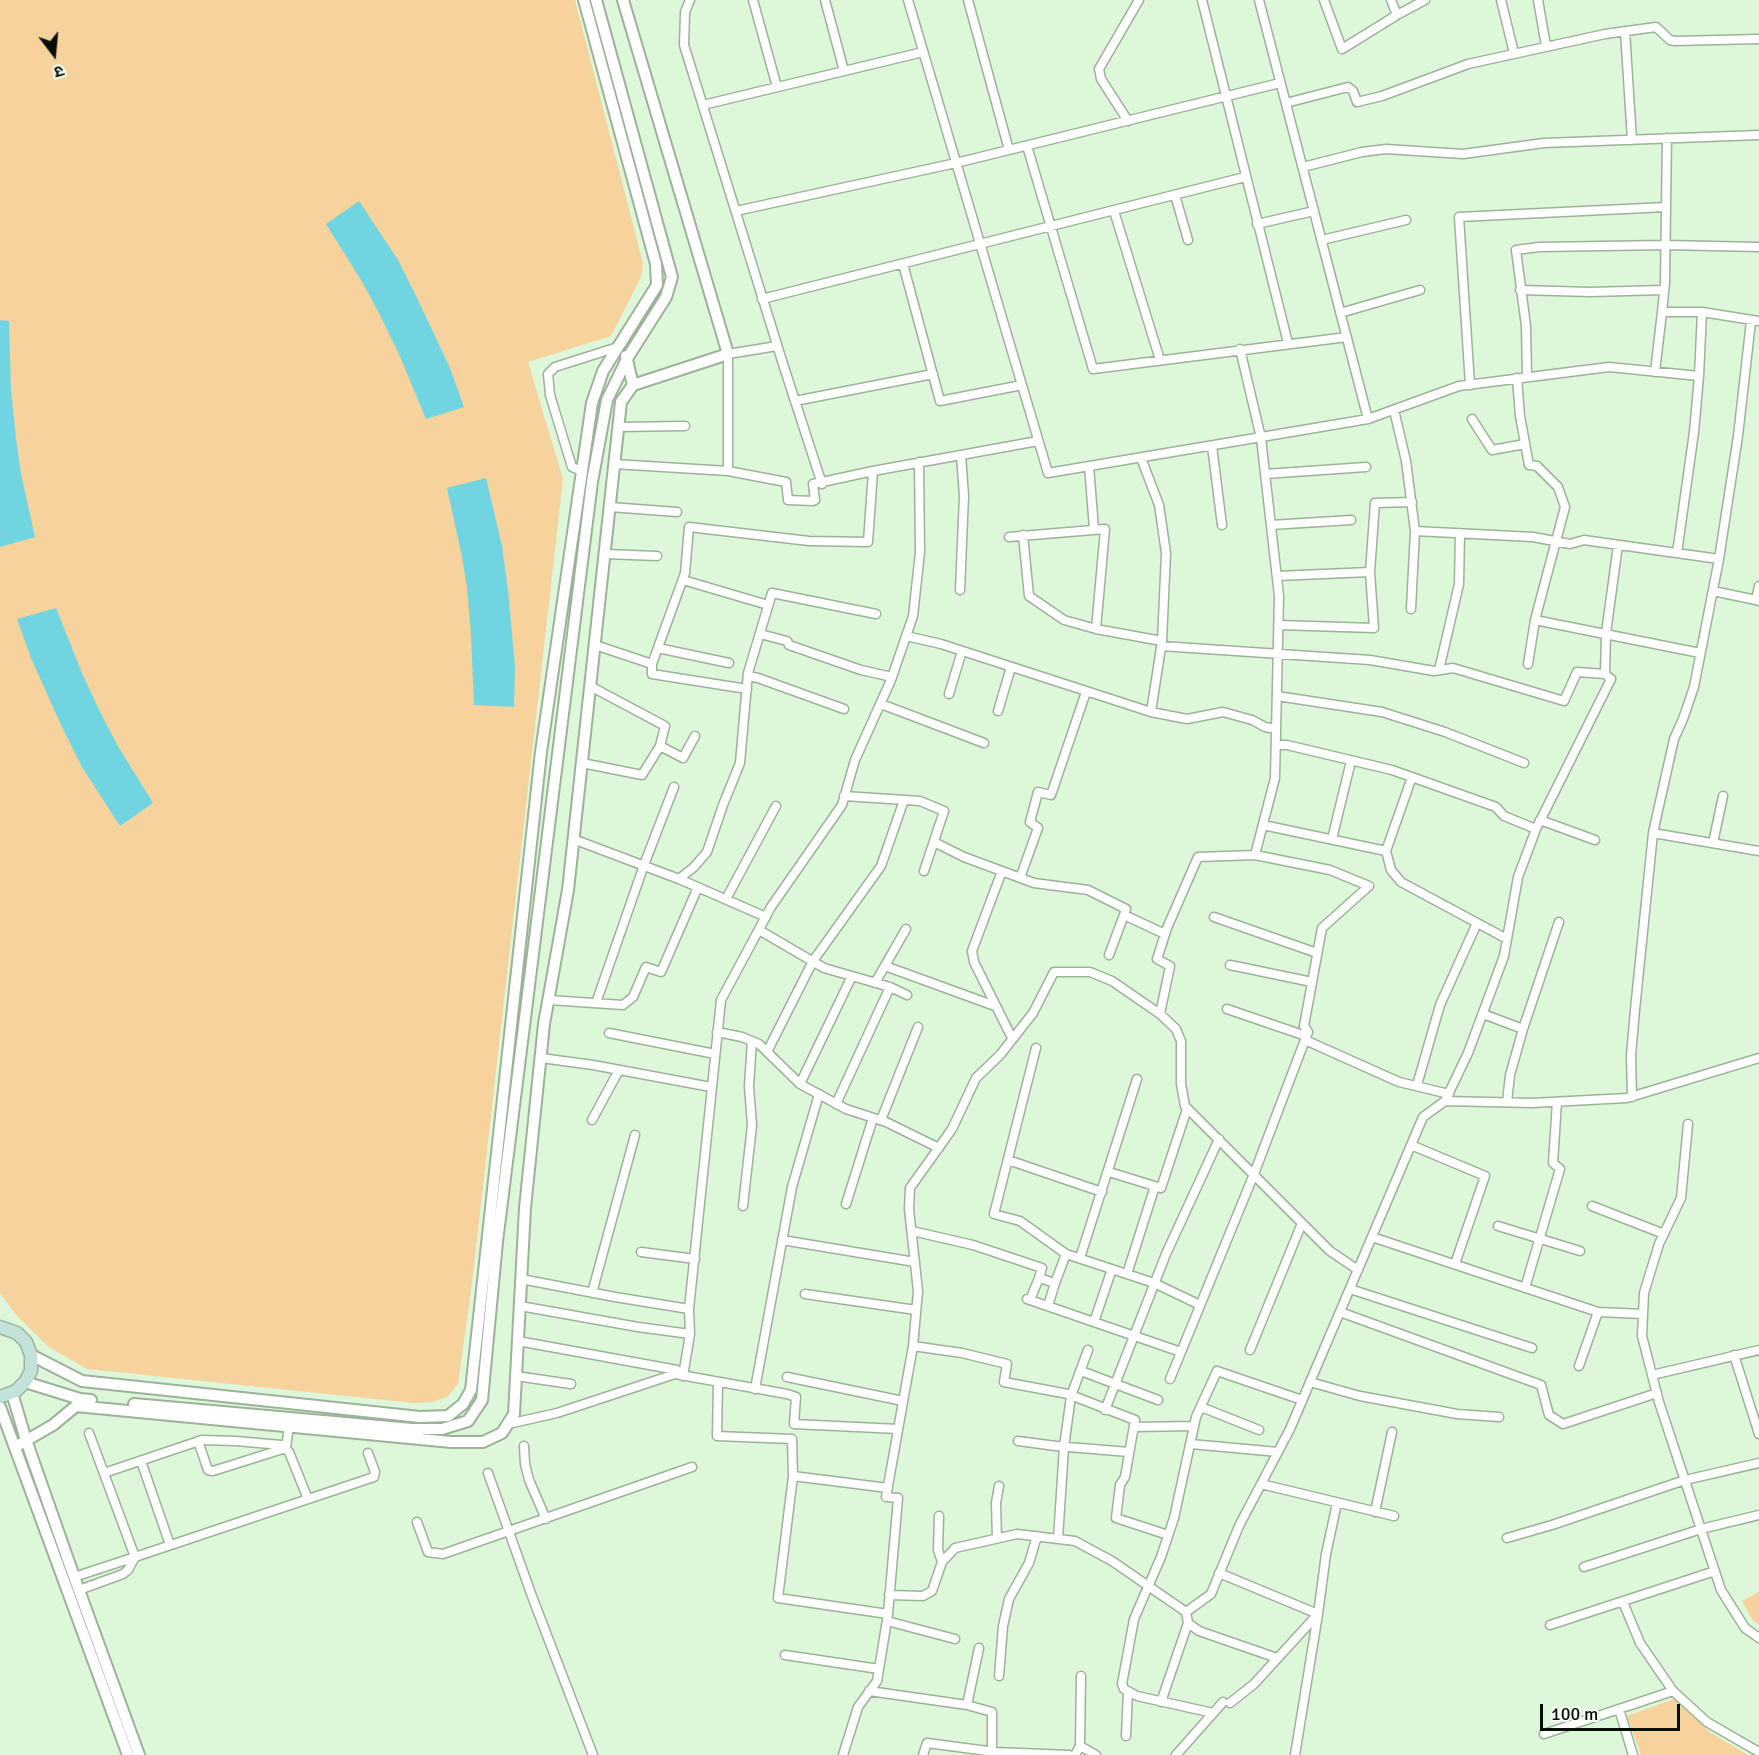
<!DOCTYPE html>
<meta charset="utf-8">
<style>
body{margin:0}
#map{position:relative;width:1759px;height:1755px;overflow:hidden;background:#def6da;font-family:Signika,"Noto Sans Devanagari",sans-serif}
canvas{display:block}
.north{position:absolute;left:24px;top:24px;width:60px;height:60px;-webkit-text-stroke:4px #f5fff3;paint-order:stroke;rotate:164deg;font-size:16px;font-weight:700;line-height:24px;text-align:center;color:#070f06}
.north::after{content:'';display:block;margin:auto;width:21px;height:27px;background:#070f06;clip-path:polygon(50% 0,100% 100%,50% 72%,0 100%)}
.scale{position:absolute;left:1540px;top:1704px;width:140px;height:27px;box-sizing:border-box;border:3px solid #070f06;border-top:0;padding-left:8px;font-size:18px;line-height:21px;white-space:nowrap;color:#070f06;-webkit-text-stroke:4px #f5fff3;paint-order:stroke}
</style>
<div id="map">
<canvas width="1759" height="1755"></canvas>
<div class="north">उ</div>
<div class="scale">100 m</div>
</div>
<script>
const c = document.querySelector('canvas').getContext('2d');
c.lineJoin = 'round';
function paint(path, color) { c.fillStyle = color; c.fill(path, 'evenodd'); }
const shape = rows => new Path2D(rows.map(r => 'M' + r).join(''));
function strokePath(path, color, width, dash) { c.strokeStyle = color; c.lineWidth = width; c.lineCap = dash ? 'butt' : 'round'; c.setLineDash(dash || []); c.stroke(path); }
const green = shape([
 [0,0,575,0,643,263,641,277,611,336,528,362,563,479,472,1283,458,1384,448,1396,433,1402,414,1403,87,1369,49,1347,17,1316,0,1293],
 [1759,1592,1759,1624,1753,1621,1742,1601],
 [1674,1699,1711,1733,1748,1755,1641,1755,1627,1716]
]);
const water = shape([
 [359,201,398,260,418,300,450,368,464,407,426,419,399,354,378,311,361,280,326,224],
 [0,320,9,321,11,390,16,438,21,474,35,537,0,547],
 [486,478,502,546,508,590,515,666,514,707,474,705,471,635,467,587,461,552,447,488],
 [56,608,82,673,102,716,119,748,153,803,120,826,82,767,62,727,31,658,17,619]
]);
const minor = shape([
 [690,0,685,12,684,45,783,364,822,484],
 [753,0,777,87],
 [825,0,844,71],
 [908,0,1048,473,1368,419,1459,386,1609,367,1699,376],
 [968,0,1009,150],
 [1202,0,1288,343],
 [1259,0,1368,419],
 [1324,0,1342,49,1397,15,1391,0],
 [1501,0,1514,53],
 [1538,0,1546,46],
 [1397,15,1425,0],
 [1625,31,1632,140],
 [1286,103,1348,87,1353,91,1357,102,1382,96,1468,64,1605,34,1656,27,1670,40,1675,41,1759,39],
 [703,105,923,52],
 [1128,121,1101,79,1099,69,1139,0],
 [1027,146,1093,369,1347,337],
 [1303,167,1362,152,1386,149,1463,154,1544,143,1759,135],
 [1175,195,1188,240],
 [1666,207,1667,138],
 [736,211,956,163,1280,83],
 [1114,211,1160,360],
 [1257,224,1314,211],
 [1322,240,1406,220],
 [903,264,940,401,1022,385],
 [1520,290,1590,292,1664,290],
 [762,299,1245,177],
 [1340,313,1420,290],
 [1240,349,1261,438,1279,596,1275,778,1255,855],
 [1655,372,1662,312,1702,312,1759,321],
 [1527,376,1526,326,1516,250,1539,247,1666,245,1759,247],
 [1517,378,1520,416,1529,465,1537,466,1558,487,1565,507,1535,620,1528,664],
 [1470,385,1459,217,1666,207,1665,283,1662,312],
 [795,401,933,374],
 [1394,410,1406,461,1415,531,1411,609],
 [1472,419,1492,450,1525,444],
 [618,427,685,426],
 [1212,446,1222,525],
 [1141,458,1159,505,1166,553,1162,641,1151,712],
 [614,464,728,471,786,482,788,500,813,501,815,500,813,484,873,471,1038,441],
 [1089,466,1094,529],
 [582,471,572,467,550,395,548,374,555,367,618,347],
 [728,471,728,354,777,346],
 [1265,474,1366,467],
 [610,507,677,512],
 [1271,525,1351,520],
 [1415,531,1533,537,1570,544,1584,540,1719,559],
 [1023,535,1029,596,1064,620,1096,629,1162,641],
 [1009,537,1105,529,1096,629],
 [1677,553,1694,432,1699,376,1702,312],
 [605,554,657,556],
 [1277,576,1370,572],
 [683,580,768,605],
 [1759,586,1756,600,1759,601],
 [960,590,964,496,961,455],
 [1713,591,1756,600],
 [1535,620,1700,653],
 [1278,625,1374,628,1370,572,1375,503,1412,502],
 [760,634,787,641,789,645,861,670,892,677],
 [906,636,941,644,1151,712,1187,719,1223,712,1252,720,1265,727,1276,729],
 [595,645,652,664,652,674,747,689],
 [1161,646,1370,660,1434,671,1453,668,1564,701,1577,672,1605,674],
 [658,648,729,663],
 [652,664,685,573,689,527,809,541,868,542,873,471],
 [1439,670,1459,584,1460,533],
 [748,676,758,678,844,709],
 [590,686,665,726,660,746],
 [949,694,962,651],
 [1277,696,1382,712,1445,732,1524,763],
 [881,704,984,743],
 [998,711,1011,667],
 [1276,745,1287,745,1392,770,1496,807,1504,816,1536,829],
 [582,763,642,775,660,746,683,758,695,736],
 [844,796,920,801,944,811,924,871],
 [1540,820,1595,840],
 [1263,825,1386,851,1391,870,1401,882,1507,939],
 [1653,833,1759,851],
 [573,839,679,879,766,917],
 [1332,839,1351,761],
 [934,842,964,857,1034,883,1088,890,1126,909,1124,915,1165,934],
 [1713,843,1723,796],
 [1386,851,1412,777],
 [1002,871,972,951,974,962,1012,1038],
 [1020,878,1038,828,1030,822,1038,792,1051,795,1086,692],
 [679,879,694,867,707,852,723,805,740,763,748,673,772,593,876,614],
 [726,899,776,806],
 [1214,917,1317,953],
 [759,930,824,968,890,987,907,995],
 [1109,955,1124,915],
 [1230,965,1312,982],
 [885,966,995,1006],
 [875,983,906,929],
 [549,1000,623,1005,633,997,646,967,661,972,698,887],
 [596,1003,644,865,674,787],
 [1227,1009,1306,1036],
 [1160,1014,1170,966,1157,959,1167,928,1198,857,1255,855,1330,870,1369,886,1322,928,1304,1026,1308,1032,1254,1174,1170,1379],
 [1483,1014,1523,1029],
 [717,1032,742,1037,759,1044,800,1084,846,1109,886,1122,939,1148],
 [609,1033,715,1054],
 [1305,1040,1399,1082,1449,1094],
 [1036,1048,994,1214,1020,1221,1066,1254,1154,1283,1200,1305],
 [767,1052,813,961,881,866,904,800],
 [541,1058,593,1065,711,1087],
 [800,1084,852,976],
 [1417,1085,1440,1005,1477,923],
 [1632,1097,1631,1055,1635,1010,1653,833,1674,739,1683,719,1694,687,1719,559,1738,436,1751,321],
 [1445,1101,1532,1103,1627,1098,1759,1058],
 [1507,1102,1510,1075,1523,1029,1559,922],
 [836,1104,890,987],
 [592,1120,619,1070],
 [881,1120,918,1027],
 [1688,1124,1681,1198,1659,1244,1644,1293,1642,1336,1659,1402,1721,1590,1745,1628,1759,1638],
 [1411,1145,1485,1176,1455,1264],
 [1008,1160,1102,1192],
 [1109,1172,1161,1188,1187,1109],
 [846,1204,873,1118],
 [743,1206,752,1125,749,1086,752,1041],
 [1592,1206,1664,1234],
 [1498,1226,1580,1251],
 [912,1231,973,1245,1042,1268,1039,1278,1055,1283,1066,1254],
 [1372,1237,1598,1312,1643,1314],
 [782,1240,915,1262],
 [641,1252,695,1259],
 [1080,1258,1137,1079],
 [1127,1274,1155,1186],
 [521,1279,615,1297,689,1309],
 [1525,1288,1560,1169,1553,1163,1557,1102],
 [1350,1289,1532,1348],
 [592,1293,635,1135],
 [805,1294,916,1310],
 [1027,1299,1181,1352],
 [1030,1300,1039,1278],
 [520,1306,638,1327,690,1334],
 [1048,1306,1055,1283],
 [1340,1312,1541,1385,1549,1415,1563,1424,1657,1393],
 [1094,1322,1112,1269],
 [518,1341,677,1370,678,1373],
 [913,1346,962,1353,1007,1364,1004,1382,1068,1394,1135,1420,1125,1477,1120,1485,1116,1518,1168,1535],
 [1250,1350,1302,1223],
 [1734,1355,1759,1434],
 [1579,1366,1598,1312],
 [1081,1371,1158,1400],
 [1652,1375,1759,1350],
 [516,1376,571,1384],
 [683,1376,690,1334,689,1309,721,1000,771,907,842,805,855,760,891,680,913,616,920,552,919,462],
 [787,1377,903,1401],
 [718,1382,717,1436,792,1439,793,1476,778,1598,888,1614],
 [1310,1382,1360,1396,1457,1414,1499,1417],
 [755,1389,792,1187,819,1094],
 [1201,1407,1259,1430],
 [1105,1410,1166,1254,1219,1139],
 [508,1424,557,1413,675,1374,787,1394,796,1397,794,1424,898,1429],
 [1134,1427,1194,1426],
 [89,1433,135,1557,374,1477,375,1472,368,1453],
 [198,1441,208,1470,213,1471,286,1448,289,1426],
 [1018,1441,1056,1446,1129,1452],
 [1191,1444,1278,1452],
 [524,1446,525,1464,529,1480,546,1519],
 [141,1461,170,1545],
 [104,1473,202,1440,236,1441,281,1445,289,1452,308,1499],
 [488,1473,533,1599,593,1755],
 [793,1476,888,1488],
 [1261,1484,1394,1516],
 [1375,1512,1392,1432],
 [939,1516,938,1550,942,1562],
 [417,1522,428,1552,443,1554,692,1467],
 [997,1538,996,1503,999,1486],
 [1507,1538,1552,1525,1685,1480,1759,1463],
 [1058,1539,1064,1447,1071,1396,1088,1350],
 [1584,1567,1701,1529,1759,1515],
 [1219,1573,1318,1614,1254,1684,1230,1703],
 [74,1577,135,1557],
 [79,1590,123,1574,128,1570,135,1557],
 [889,1595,923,1596,932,1591,942,1562,955,1548,1017,1534,1075,1541,1112,1561,1186,1612,1188,1623,1199,1631,1277,1658],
 [1623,1602,1640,1643,1673,1691,1707,1722,1759,1752],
 [1186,1612,1211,1594,1239,1526,1290,1429,1423,1117,1445,1101,1468,1053,1504,956,1518,877,1536,829,1611,679,1605,674,1606,633,1618,545],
 [887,1621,955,1639],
 [1550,1625,1715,1571],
 [785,1655,879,1669],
 [999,1676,1003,1626,1009,1599,1029,1563,1037,1536],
 [1081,1676,1080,1746,1096,1755],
 [869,1691,967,1705,979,1648],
 [1161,1702,1188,1623],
 [967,1705,992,1712,992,1752],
 [1619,1709,1633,1755],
 [1213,1713,1137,1696,1124,1689,1122,1684,1134,1619,1161,1557,1174,1518,1196,1417,1217,1371,1302,1400],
 [1544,1734,1673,1691],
 [1126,1736,1128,1691],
 [843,1755,858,1707,877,1681,888,1614,898,1498,886,1497,913,1346,918,1291,909,1209,910,1188,952,1129,976,1078,1000,1055,1033,1013,1054,972,1090,972,1112,981,1160,1014,1176,1029,1181,1041,1181,1084,1185,1106,1330,1251,1358,1270],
 [923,1755,927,1743,995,1752,1069,1755],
 [1075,1755,1080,1746],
 [1176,1755,1223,1702],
 [1295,1755,1318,1614,1326,1554,1337,1503]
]);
const tertiary = shape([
 [626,356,633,385],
 [31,1355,82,1381,420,1417,448,1416,463,1404,471,1390,541,752,592,403,603,371,657,285,656,264,584,0],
 [25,1382,80,1399,91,1400],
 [12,1393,26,1440,72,1571,139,1755],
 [134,1404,412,1429,442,1429,468,1421,482,1400,497,1242,592,482,607,400,628,357,666,297,672,277,596,0],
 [0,1407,128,1755],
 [15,1447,53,1425,76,1406,451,1442,483,1442,502,1433,514,1414,525,1208,544,1024,568,890,621,402,633,385,728,354,623,0]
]);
const secondary = shape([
 [0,1327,17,1333,26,1342,31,1355,31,1371,25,1382,16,1391,0,1397]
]);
paint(green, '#f6d29c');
paint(water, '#71d5e1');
strokePath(minor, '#9cb399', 11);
strokePath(tertiary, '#9cb399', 14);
strokePath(secondary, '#9cb399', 15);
strokePath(minor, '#fff', 8);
strokePath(tertiary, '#fff', 10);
strokePath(secondary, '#c2e2da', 12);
</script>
